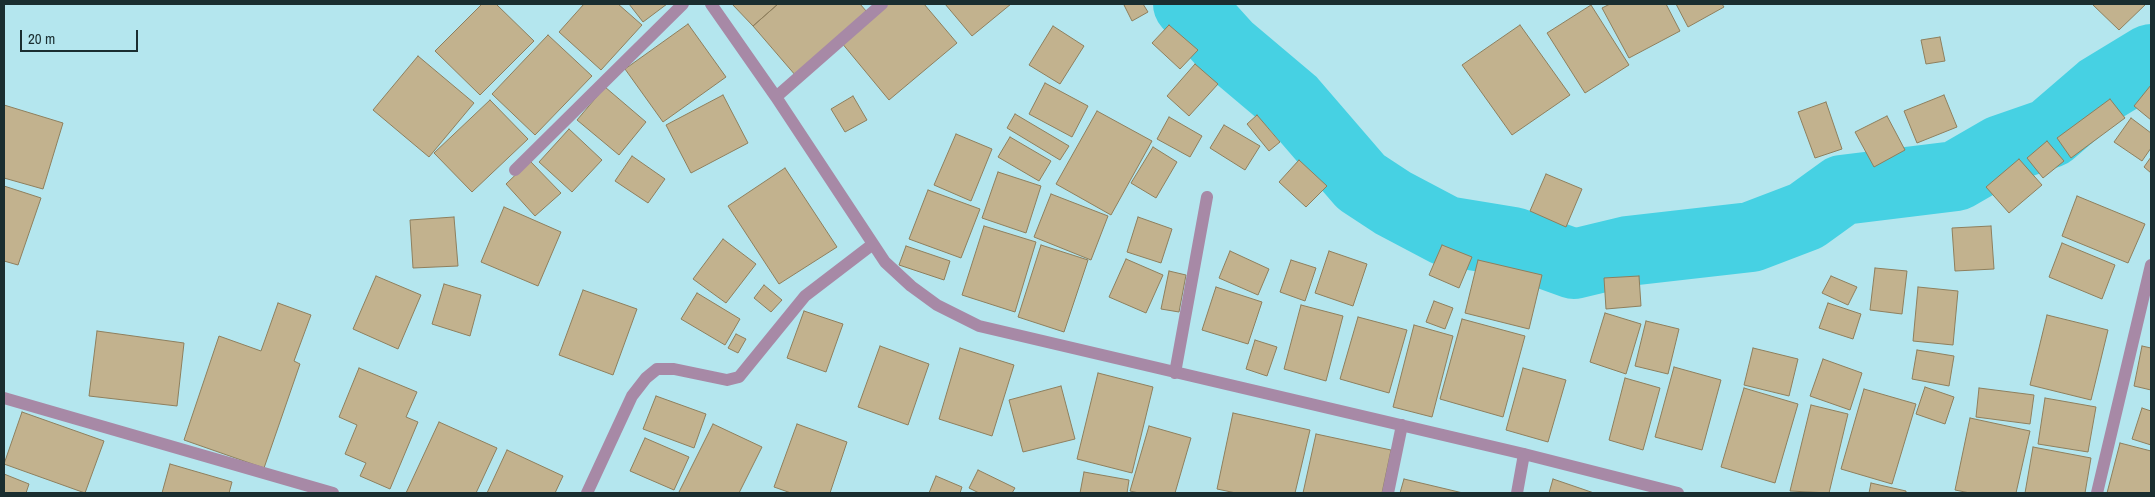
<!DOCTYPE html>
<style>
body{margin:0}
#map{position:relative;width:2155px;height:497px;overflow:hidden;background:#b4e6ee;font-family:"Archivo Narrow",sans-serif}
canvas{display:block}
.frame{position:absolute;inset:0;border:5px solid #1a2e30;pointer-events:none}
.scale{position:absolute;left:20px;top:30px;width:118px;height:22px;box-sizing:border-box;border:2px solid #1a2e30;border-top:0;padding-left:6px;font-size:15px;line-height:18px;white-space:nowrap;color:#1a2e30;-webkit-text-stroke:4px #b4e6ee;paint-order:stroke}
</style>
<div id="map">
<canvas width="2155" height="497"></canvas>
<div class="frame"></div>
<div class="scale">20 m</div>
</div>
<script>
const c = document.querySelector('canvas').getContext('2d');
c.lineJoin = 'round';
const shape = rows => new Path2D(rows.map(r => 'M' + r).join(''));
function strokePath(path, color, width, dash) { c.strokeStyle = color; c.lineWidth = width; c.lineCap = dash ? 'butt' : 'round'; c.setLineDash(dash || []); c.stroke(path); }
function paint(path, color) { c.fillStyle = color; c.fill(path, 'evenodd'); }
const river = shape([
 [1188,4,1228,48,1292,102,1361,182,1393,203,1446,231,1513,242,1574,264,1628,251,1751,237,1806,216,1842,190,1956,176,2001,150,2050,133,2100,90,2151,59]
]);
const building = shape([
 [482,4,496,4,534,41,480,95,435,51,482,4],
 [584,4,618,4,642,25,601,70,559,32,584,4],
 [629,4,667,4,643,22,629,4],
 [732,4,778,4,753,26,732,4],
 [778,4,860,4,867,12,796,76,753,26,778,4],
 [888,4,924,4,957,43,889,100,841,42,888,4],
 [945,4,1011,4,972,36,945,4],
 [1127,4,1143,4,1148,12,1132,21,1124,5,1127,4],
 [1610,4,1666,4,1680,31,1629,58,1602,8,1610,4],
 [1676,4,1722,4,1724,7,1688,27,1676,4],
 [2092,4,2146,4,2119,30,2092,4],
 [1591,5,1629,65,1585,93,1547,33,1591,5],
 [688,24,726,77,663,122,625,69,688,24],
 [1169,25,1198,50,1180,69,1152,43,1169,25],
 [1520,25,1570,95,1512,135,1462,65,1520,25],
 [1053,26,1084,46,1060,84,1029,65,1053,26],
 [548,35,592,76,535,135,492,94,548,35],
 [1940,37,1945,61,1926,64,1921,40,1940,37],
 [418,56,474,103,429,157,373,110,418,56],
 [1195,64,1218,84,1189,116,1167,96,1195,64],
 [1045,83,1088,106,1072,137,1029,114,1045,83],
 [2151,85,2151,120,2134,106,2151,85],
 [605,87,646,122,619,155,577,120,605,87],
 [723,95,748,143,691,173,666,125,723,95],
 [1944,95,1957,127,1917,143,1904,111,1944,95],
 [853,96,867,120,845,132,831,109,853,96],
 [2110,99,2125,118,2071,158,2057,138,2110,99],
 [490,100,528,139,472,192,434,153,490,100],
 [1826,102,1842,149,1815,158,1798,112,1826,102],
 [4,105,63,123,43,189,4,178,4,105],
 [1097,111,1152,141,1111,215,1056,184,1097,111],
 [1015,114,1069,146,1060,160,1007,128,1015,114],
 [1257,115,1280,142,1269,151,1247,124,1257,115],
 [1887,116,1905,150,1874,167,1855,132,1887,116],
 [1169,117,1202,136,1190,157,1157,139,1169,117],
 [2131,118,2151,133,2151,148,2142,161,2114,142,2131,118],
 [1224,125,1260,146,1245,170,1210,148,1224,125],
 [569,129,602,160,572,192,539,162,569,129],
 [956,134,992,149,971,201,934,185,956,134],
 [1010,137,1051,161,1039,181,998,157,1010,137],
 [2047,141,2064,161,2043,178,2027,158,2047,141],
 [1153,147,1177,162,1156,198,1131,183,1153,147],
 [632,156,665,179,648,203,615,181,632,156],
 [2151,157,2151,173,2144,167,2151,157],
 [2019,159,2042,185,2009,213,1986,187,2019,159],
 [1299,160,1327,186,1306,207,1279,182,1299,160],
 [530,161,561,193,535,216,506,184,530,161],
 [785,168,837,247,779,284,728,206,785,168],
 [998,172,1041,186,1026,233,982,218,998,172],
 [1546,174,1582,189,1566,227,1530,211,1546,174],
 [4,186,41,198,18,265,4,261,4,186],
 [928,190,980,209,961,258,909,239,928,190],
 [1051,194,1108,216,1091,260,1034,237,1051,194],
 [2077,196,2145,224,2128,263,2062,236,2077,196],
 [504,207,561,232,538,286,481,262,504,207],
 [454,217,458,266,413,268,410,220,454,217],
 [1138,217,1172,229,1161,263,1127,252,1138,217],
 [984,226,1036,242,1015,312,962,295,984,226],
 [1991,226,1994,269,1955,271,1952,228,1991,226],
 [723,239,756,264,726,303,693,279,723,239],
 [2062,243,2115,265,2102,299,2049,277,2062,243],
 [1041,245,1088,260,1064,332,1018,317,1041,245],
 [1442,245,1472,257,1459,288,1429,275,1442,245],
 [906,246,950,261,944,280,899,265,906,246],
 [1230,251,1269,269,1258,295,1219,278,1230,251],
 [1329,251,1367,264,1353,306,1315,293,1329,251],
 [1126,259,1163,275,1146,313,1109,297,1126,259],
 [1291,260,1316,268,1305,301,1280,292,1291,260],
 [1478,260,1542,275,1529,329,1465,313,1478,260],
 [1875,268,1907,271,1902,314,1870,310,1875,268],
 [1169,271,1186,275,1179,312,1161,309,1169,271],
 [376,276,421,295,398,349,353,329,376,276],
 [1639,276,1641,306,1606,309,1604,278,1639,276],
 [1831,276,1857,287,1848,305,1822,293,1831,276],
 [444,284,481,295,470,336,432,324,444,284],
 [764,285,782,300,771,312,754,298,764,285],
 [1216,287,1262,302,1248,344,1202,330,1216,287],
 [1918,287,1958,291,1953,345,1913,341,1918,287],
 [583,290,637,309,613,375,559,355,583,290],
 [697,293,740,319,725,345,681,319,697,293],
 [1434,301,1453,308,1445,329,1426,322,1434,301],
 [278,303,311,315,294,361,300,364,264,468,184,440,219,336,261,351,278,303],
 [1828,303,1861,314,1853,339,1819,328,1828,303],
 [1301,305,1343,316,1326,381,1284,369,1301,305],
 [804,311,843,324,826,372,787,358,804,311],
 [1605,313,1641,324,1626,374,1590,362,1605,313],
 [2047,315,2108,330,2091,400,2030,385,2047,315],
 [1358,317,1407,330,1389,393,1340,379,1358,317],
 [1462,319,1525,336,1503,417,1440,399,1462,319],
 [1646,321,1679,329,1668,374,1635,366,1646,321],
 [1414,325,1453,336,1432,417,1393,407,1414,325],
 [97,331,184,343,177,406,89,396,97,331],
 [736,334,746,339,738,353,728,348,736,334],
 [1255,340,1277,347,1267,376,1246,369,1255,340],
 [880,346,929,364,908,425,858,407,880,346],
 [2142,346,2151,348,2151,390,2134,386,2142,346],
 [960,348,1014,365,992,436,939,419,960,348],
 [1753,348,1798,359,1789,396,1744,385,1753,348],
 [1917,350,1954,356,1949,386,1912,379,1917,350],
 [1823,359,1862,373,1850,410,1810,396,1823,359],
 [1674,367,1721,380,1702,450,1655,437,1674,367],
 [359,368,417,392,406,417,418,422,390,489,360,476,366,463,345,454,357,425,339,417,359,368],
 [1523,368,1566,380,1548,442,1506,430,1523,368],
 [1098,373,1153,387,1132,473,1077,459,1098,373],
 [1625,378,1660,388,1643,450,1609,440,1625,378],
 [1061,386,1075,439,1023,452,1009,400,1061,386],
 [1925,387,1954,397,1945,424,1916,414,1925,387],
 [1744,388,1798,404,1775,483,1721,467,1744,388],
 [1979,388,2034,395,2030,424,1976,417,1979,388],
 [1864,389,1916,404,1892,484,1841,469,1864,389],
 [656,396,706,414,694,448,643,429,656,396],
 [2045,398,2096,407,2088,452,2038,444,2045,398],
 [1811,405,1848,414,1829,493,1790,491,1811,405],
 [2142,408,2151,411,2151,445,2132,439,2142,408],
 [22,412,104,441,85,493,4,464,22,412],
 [1233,413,1310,430,1295,493,1236,493,1217,489,1233,413],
 [1970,418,2030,431,2016,493,1970,493,1955,490,1970,418],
 [439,422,497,448,476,493,406,493,439,422],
 [713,424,762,447,739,493,681,493,679,492,713,424],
 [797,424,847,442,830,493,791,493,774,487,797,424],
 [1149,426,1191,438,1175,493,1139,493,1130,491,1149,426],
 [1316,434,1391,450,1382,493,1303,493,1316,434],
 [645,438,689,457,674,490,630,471,645,438],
 [2120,443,2151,451,2151,493,2107,493,2120,443],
 [2033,447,2091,458,2085,493,2025,493,2033,447],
 [507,450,563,476,555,493,487,493,507,450],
 [170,464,232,482,229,493,162,493,170,464],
 [978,470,1015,488,1012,493,979,493,969,488,978,470],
 [1084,472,1129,480,1127,493,1080,493,1084,472],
 [4,474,29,484,26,493,4,493,4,474],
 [936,476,962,487,960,493,929,493,936,476],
 [1404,479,1463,493,1400,493,1404,479],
 [1553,479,1594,493,1549,493,1553,479],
 [1871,483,1906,491,1906,493,1869,493,1871,483]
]);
const street = shape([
 [711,4,776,97,885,262,911,286,937,305,979,326,1524,454,1678,493],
 [776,97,882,4],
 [515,170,683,4],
 [1175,373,1207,197],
 [4,398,333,493],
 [587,493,632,396,646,378,657,369,674,369,727,380,739,377,805,296,873,244],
 [1388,493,1402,425],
 [1517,493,1524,454],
 [2097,493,2151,265]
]);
strokePath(river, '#46d1e3', 70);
paint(building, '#c2b28e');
strokePath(building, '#8e7f5d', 1);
strokePath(street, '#a789a6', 12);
</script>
